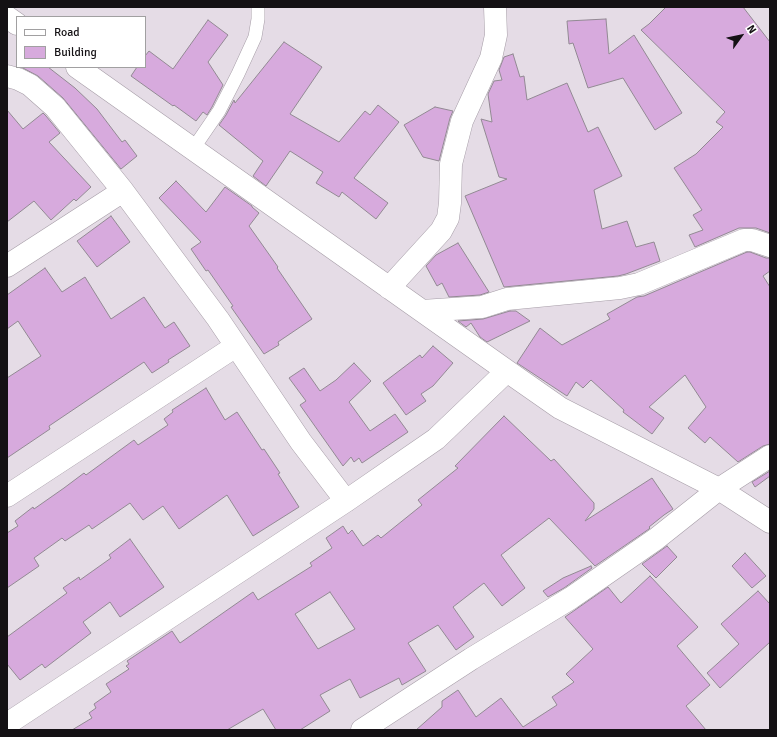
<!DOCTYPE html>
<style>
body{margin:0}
#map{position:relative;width:777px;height:737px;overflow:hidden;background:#e5dce6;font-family:Signika,sans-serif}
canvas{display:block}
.frame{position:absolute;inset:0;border:8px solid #141114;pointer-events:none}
.legend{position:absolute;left:16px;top:16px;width:130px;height:52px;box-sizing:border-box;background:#fff;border:1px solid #a1a0a1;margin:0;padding:5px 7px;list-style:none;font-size:12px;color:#141114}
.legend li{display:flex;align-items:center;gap:8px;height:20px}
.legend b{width:20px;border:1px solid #a1a0a1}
.north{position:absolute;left:721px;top:16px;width:40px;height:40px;-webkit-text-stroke:3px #fff;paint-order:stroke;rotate:57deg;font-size:11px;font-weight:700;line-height:16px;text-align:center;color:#141114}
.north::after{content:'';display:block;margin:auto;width:14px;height:18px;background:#141114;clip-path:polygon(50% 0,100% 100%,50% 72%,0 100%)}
</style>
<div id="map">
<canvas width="777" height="737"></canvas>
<div class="frame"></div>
<ul class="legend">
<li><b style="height:5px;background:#fff"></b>Road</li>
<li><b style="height:11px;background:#d7aadd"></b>Building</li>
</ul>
<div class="north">N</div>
</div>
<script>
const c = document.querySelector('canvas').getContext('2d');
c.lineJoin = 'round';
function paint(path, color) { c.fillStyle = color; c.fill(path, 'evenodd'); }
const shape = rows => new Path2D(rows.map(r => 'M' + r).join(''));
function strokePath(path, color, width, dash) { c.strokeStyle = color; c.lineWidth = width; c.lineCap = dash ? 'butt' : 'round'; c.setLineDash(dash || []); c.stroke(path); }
const building = shape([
 [666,7,743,7,770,42,770,233,756,228,739,228,695,247,689,235,703,230,693,215,702,210,674,168,696,154,723,127,716,122,725,112,641,30,649,24,666,7],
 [606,19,609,54,634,35,682,113,655,130,623,78,588,88,573,43,569,44,567,21,606,19],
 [208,20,228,35,208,62,223,85,212,107,207,115,203,112,196,121,174,105,173,106,131,76,137,67,145,67,145,56,149,51,173,69,208,20],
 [284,42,322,67,290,114,339,142,365,111,370,115,378,105,399,122,354,178,388,203,376,219,342,192,339,197,316,183,323,172,290,151,266,186,253,176,263,161,219,125,226,115,234,100,235,103,284,42],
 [513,54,520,77,524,76,527,100,567,83,588,132,598,127,622,176,594,190,602,229,627,221,636,247,654,242,660,261,626,274,618,276,504,287,465,196,507,179,499,177,481,119,492,122,488,94,494,81,502,80,499,70,504,57,513,54],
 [21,67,48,67,75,88,97,109,122,142,125,140,137,156,121,169,63,98,38,76,21,67],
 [435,107,453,111,450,118,439,161,423,157,404,125,435,107],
 [7,110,23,129,43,113,46,116,60,133,49,142,91,187,76,201,74,199,51,220,34,201,7,222,7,110],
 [176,181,206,212,225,187,252,206,252,207,259,213,249,226,278,267,277,268,312,319,278,342,279,345,264,354,231,307,233,306,208,270,206,271,191,249,201,242,159,198,176,181],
 [111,216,130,242,97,267,77,241,111,216],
 [458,243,489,292,480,295,449,297,442,283,437,286,426,266,436,255,458,243],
 [747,252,750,252,766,258,770,258,770,271,763,276,770,287,770,444,763,446,738,462,710,437,705,443,688,428,706,407,685,375,649,407,664,418,652,434,623,412,624,410,591,380,583,388,576,382,567,396,517,363,540,328,562,345,610,319,607,314,637,297,644,296,747,252],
 [45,268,62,292,85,277,111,319,144,297,165,328,174,322,190,346,168,360,169,362,152,373,144,362,49,426,50,429,7,458,7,378,41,356,18,321,7,329,7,295,45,268],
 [510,311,516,311,530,321,487,342,480,337,471,323,466,327,458,321,483,319,510,311],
 [433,346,453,363,433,386,421,394,426,401,406,415,383,383,420,355,422,358,433,346],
 [354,363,371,381,349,402,370,431,395,414,408,432,362,463,359,458,354,462,351,457,343,466,300,405,306,401,289,378,304,368,320,391,336,380,354,363],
 [206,388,225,420,237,412,262,450,264,449,280,473,278,474,299,507,253,536,227,495,179,529,163,506,143,520,130,503,92,529,89,525,65,541,62,538,34,558,39,566,7,588,7,533,18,526,15,521,33,507,34,509,64,488,84,473,86,475,134,440,138,445,168,425,164,419,173,412,172,410,206,388],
 [504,416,551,461,554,459,594,503,594,509,585,521,652,478,673,509,664,515,649,527,650,528,649,529,595,566,549,518,501,555,525,588,502,606,484,583,453,607,474,637,456,650,438,625,408,643,426,671,402,685,399,678,360,698,350,679,320,695,330,711,300,730,276,730,263,709,227,730,72,730,92,718,89,713,96,708,94,704,111,692,106,684,129,669,126,666,129,664,127,661,172,631,180,643,253,592,258,600,312,566,310,563,332,548,326,538,343,526,348,534,352,530,363,546,378,535,381,538,422,505,418,500,458,468,455,466,504,416],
 [330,592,355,629,318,649,295,614,330,592],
 [770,471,770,476,755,487,752,482,770,471],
 [130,539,164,587,120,617,110,602,83,622,91,633,45,668,42,664,20,680,7,664,7,637,67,593,63,588,79,577,80,580,111,558,109,555,130,539],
 [667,546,677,557,656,578,642,564,667,546],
 [745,553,766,576,752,588,732,566,745,553],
 [591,566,592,568,564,588,548,597,543,591,563,578,591,566],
 [650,576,698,627,677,646,710,685,686,706,706,730,416,730,442,707,442,701,458,690,476,717,501,698,523,727,557,705,552,697,574,682,566,674,593,649,565,617,608,587,621,603,650,576],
 [758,591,770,604,770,642,720,688,707,673,739,644,721,624,758,591]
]);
const service = shape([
 [193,149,219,111,238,74,255,37,258,19,258,7]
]);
const minor = shape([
 [7,17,17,24],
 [77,67,507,371,560,408,719,489,770,522],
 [7,76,18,79,30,85,55,107,123,191,218,319,301,442,346,501],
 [7,266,123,191],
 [389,288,441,231,448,218,450,203,451,164,462,121,491,58,496,35,495,7],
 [422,311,482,307,507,299,620,288,639,284,744,240,752,240,770,246],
 [7,496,236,346],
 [7,724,346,501,436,439,507,371],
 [362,730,471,659,571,598,656,539,719,489,770,456]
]);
paint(building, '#d7aadd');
strokePath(building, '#928993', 1);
strokePath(service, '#a69da7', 14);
strokePath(minor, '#a69da7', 23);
strokePath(service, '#fff', 13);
strokePath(minor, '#fff', 22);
</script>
